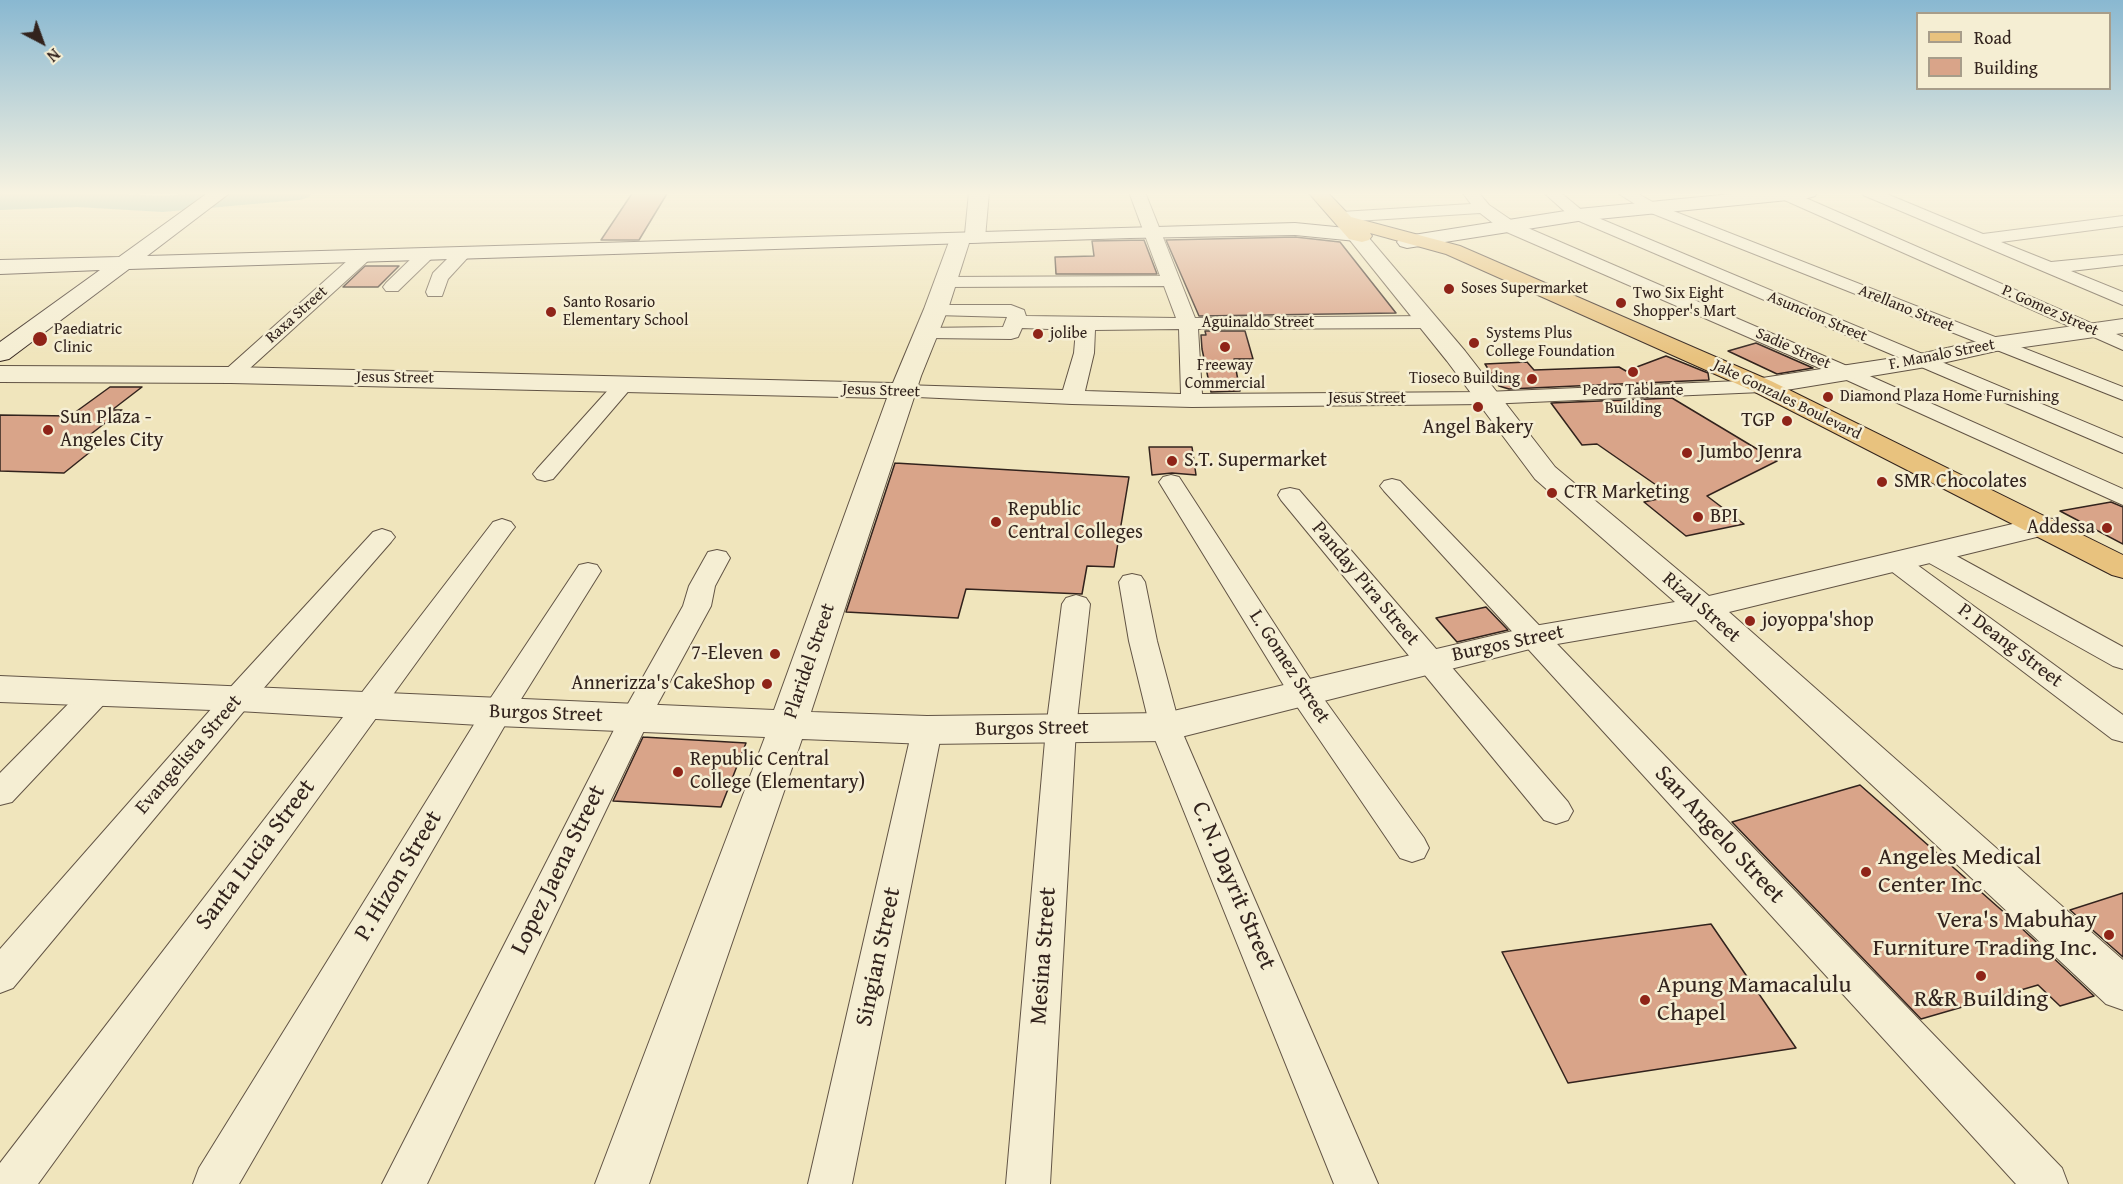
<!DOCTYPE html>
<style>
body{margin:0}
#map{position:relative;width:2123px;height:1184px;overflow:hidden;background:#f0e5bc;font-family:"Gentium Book Plus",serif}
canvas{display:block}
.legend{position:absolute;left:1916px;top:12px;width:195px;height:78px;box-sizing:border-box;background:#f5eed3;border:2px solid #a79d8a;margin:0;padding:8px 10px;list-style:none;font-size:18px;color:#32231d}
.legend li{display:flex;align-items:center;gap:12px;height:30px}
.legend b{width:30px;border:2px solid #a79d8a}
.north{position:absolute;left:12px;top:12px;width:60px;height:60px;-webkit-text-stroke:4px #f5eed3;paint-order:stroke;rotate:139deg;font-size:16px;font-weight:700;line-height:24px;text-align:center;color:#32231d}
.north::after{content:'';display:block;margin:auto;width:21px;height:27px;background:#32231d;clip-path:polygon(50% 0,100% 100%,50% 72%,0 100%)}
</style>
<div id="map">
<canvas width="2123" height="1184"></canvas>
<ul class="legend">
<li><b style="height:8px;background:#e8c27e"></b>Road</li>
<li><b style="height:16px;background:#d9a489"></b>Building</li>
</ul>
<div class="north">N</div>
</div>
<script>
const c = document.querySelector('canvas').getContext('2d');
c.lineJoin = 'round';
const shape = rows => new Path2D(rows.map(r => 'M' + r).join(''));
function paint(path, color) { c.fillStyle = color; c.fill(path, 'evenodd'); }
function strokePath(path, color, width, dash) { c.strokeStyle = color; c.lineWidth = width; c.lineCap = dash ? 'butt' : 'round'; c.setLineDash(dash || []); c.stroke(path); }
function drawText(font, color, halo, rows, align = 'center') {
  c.font = font + ' "Gentium Book Plus",serif'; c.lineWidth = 5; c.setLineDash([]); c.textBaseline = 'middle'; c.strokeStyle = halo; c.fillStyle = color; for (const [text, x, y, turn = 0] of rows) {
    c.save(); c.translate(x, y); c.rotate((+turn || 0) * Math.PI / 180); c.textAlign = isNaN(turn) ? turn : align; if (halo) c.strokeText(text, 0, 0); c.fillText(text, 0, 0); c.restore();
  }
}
const river = shape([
 [85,192,163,196,215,192,313,192,309,197,300,200,163,212,77,207,0,210,0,194,85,192]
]);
const building = shape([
 [633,192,668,192,639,240,601,240,633,192],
 [1295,237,1340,242,1396,313,1199,316,1166,240,1295,237],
 [1144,240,1157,274,1056,274,1055,257,1094,256,1092,241,1144,240],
 [365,266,399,266,378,287,343,287,365,266],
 [1205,331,1245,331,1253,359,1234,359,1240,391,1211,392,1202,349,1201,335,1206,335,1205,331],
 [1756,343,1813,368,1777,374,1728,351,1756,343],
 [1666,356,1708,373,1709,380,1509,389,1499,386,1485,364,1527,362,1534,370,1619,367,1626,371,1666,356],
 [110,387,142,387,112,410,122,410,78,444,100,444,64,473,0,471,0,415,70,416,110,387],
 [1672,398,1777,461,1707,496,1744,524,1686,536,1644,502,1672,496,1597,444,1582,445,1551,403,1672,398],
 [1149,447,1192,447,1196,475,1172,473,1152,475,1149,447],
 [895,463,1129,477,1114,567,1087,566,1082,594,966,589,958,618,846,612,895,463],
 [2111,502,2123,507,2123,544,2060,511,2111,502],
 [1486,607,1508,630,1457,642,1436,618,1486,607],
 [643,737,746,743,721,807,613,801,643,737],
 [1860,785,2015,922,2094,996,2060,1006,2038,985,1921,1019,1732,822,1860,785],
 [2123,893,2123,957,2070,910,2123,893],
 [1711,924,1796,1048,1568,1083,1502,952,1711,924]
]);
const minor = shape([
 [1129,192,1145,192,1195,318,1429,316,1436,318,1439,322,1436,326,1429,328,1198,329,1202,394,1486,392,1762,380,1769,382,1773,386,1769,390,1762,392,1486,404,1192,407,1072,404,895,396,892,391,895,386,903,385,1063,390,1074,353,1076,330,1022,328,1018,337,1011,339,928,338,921,336,918,332,921,328,1003,327,1007,317,936,315,929,313,927,309,929,305,1011,305,1024,310,1026,316,1176,318,1164,286,945,287,939,286,936,282,939,278,945,277,1160,276,1129,192],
 [1179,329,1181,394,1085,391,1094,353,1095,330,1179,329],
 [1462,192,1478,192,1489,205,1514,222,1854,369,2123,489,2123,505,1840,377,1502,230,1480,213,1341,222,1333,217,1341,212,1471,204,1462,192],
 [1543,192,1560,192,1584,212,2123,438,2123,453,1572,218,1543,192],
 [1616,192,1635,192,1658,205,2123,387,2123,400,1646,211,1616,192],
 [1771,192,1792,192,2123,337,2123,350,1773,195,1771,192],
 [1861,192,1882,192,1983,234,2123,216,2123,226,2001,242,2051,262,2123,255,2123,265,2071,271,2123,292,2123,305,1863,195,1861,192],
 [462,249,468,250,471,254,448,279,442,296,428,296,426,292,433,273,456,250,462,249],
 [425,250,431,251,434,255,431,259,398,291,386,291,383,287,386,283,419,251,425,250],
 [363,251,369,252,372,256,369,260,238,379,231,381,224,379,221,375,224,371,357,252,363,251],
 [625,377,632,379,636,383,632,387,553,479,545,481,537,479,533,474,537,469,618,379,625,377],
 [1171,475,1179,477,1316,688,1424,838,1429,848,1424,858,1412,862,1400,858,1294,702,1159,482,1163,477,1171,475],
 [1392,479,1400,481,2062,1168,2068,1184,2016,1184,1384,491,1380,486,1384,481,1392,479],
 [1290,488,1299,490,1568,802,1573,811,1568,820,1556,824,1544,820,1281,500,1278,495,1281,490,1290,488],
 [502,519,511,522,515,527,511,532,38,1184,0,1184,0,1163,493,522,502,519],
 [382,529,391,532,395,537,391,542,249,705,13,988,0,993,0,949,227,691,373,532,382,529],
 [1931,545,1940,547,2123,647,2123,669,2113,666,1922,559,1918,553,1922,547,1931,545],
 [717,550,726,552,730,558,715,586,711,606,650,718,427,1184,382,1184,620,718,683,606,689,586,708,552,717,550],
 [1896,554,1905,556,2123,715,2123,742,2112,739,1887,568,1883,562,1887,556,1896,554],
 [588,563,597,565,601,571,508,720,239,1184,193,1184,199,1168,486,705,579,565,588,563],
 [1132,574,1141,576,1145,582,1157,641,1180,727,1378,1184,1334,1184,1150,727,1129,641,1119,582,1123,576,1132,574],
 [1076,595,1086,598,1090,604,1076,729,1050,1184,1006,1184,1046,729,1062,604,1066,598,1076,595],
 [97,683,108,686,112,693,108,700,12,802,0,805,0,773,86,686,97,683],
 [927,719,938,722,942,730,852,1184,808,1184,912,730,916,722,927,719]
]);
const tertiary = shape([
 [969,192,989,192,985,238,982,242,969,243,948,309,921,376,811,712,927,716,1165,713,1534,626,1675,602,1535,479,1447,361,1349,239,1346,235,1349,231,1356,229,1363,231,1465,351,1555,467,1709,596,2042,517,2053,519,2057,526,2053,533,1729,612,2123,960,2123,1010,2106,1004,1696,620,1534,648,1165,741,927,744,802,739,649,1184,595,1184,765,737,497,726,238,711,0,702,0,676,774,710,887,398,231,383,0,382,0,366,231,367,893,383,924,309,950,239,953,235,965,234,969,192],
 [2123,319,2123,333,1996,351,1920,368,1762,394,1753,391,1749,386,1753,381,1762,378,1920,354,1996,337,2123,319]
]);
const secondary = shape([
 [209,192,231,192,147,256,1295,223,1356,229,1363,231,1366,235,1363,239,1356,241,1295,235,1130,238,129,269,9,359,0,361,0,342,100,270,0,274,0,260,119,257,209,192],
 [1752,192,1818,192,1815,196,1808,198,1578,221,1407,248,1400,246,1397,242,1400,238,1407,236,1578,209,1752,192]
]);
const primary = shape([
 [1308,192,1327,192,1351,217,1460,246,1771,381,2123,555,2123,578,2112,575,1753,391,1446,254,1370,233,1372,236,1369,240,1362,242,1349,239,1308,192]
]);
const markers = [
 [1449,289,6,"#8f2418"],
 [1621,303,6,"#8f2418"],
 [551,312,6,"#8f2418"],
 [1038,334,6,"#8f2418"],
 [40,339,8,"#8f2418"],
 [1474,343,6,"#8f2418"],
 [1225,347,6,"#8f2418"],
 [1633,372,6,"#8f2418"],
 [1532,379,6,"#8f2418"],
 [1828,397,6,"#8f2418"],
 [1478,407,6,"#8f2418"],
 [1787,421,6,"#8f2418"],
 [48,430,6,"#8f2418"],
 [1687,453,6,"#8f2418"],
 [1172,461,6,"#8f2418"],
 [1882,482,6,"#8f2418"],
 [1552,493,6,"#8f2418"],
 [1698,517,6,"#8f2418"],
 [996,522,6,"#8f2418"],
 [2107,528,6,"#8f2418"],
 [1750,621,6,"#8f2418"],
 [775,654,6,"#8f2418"],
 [767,684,6,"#8f2418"],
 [678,772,6,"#8f2418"],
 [1866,872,6,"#8f2418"],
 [2109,935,6,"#8f2418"],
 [1981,976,6,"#8f2418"],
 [1645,1000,6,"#8f2418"]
];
const farPoinames = [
 ["Soses Supermarket",1461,289],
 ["Two Six Eight",1633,294],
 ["Shopper's Mart",1633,312],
 ["Santo Rosario",563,303],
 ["Elementary School",563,321],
 ["Paediatric",54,330],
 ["Clinic",54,348],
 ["jolibe",1050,334],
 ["Systems Plus",1486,334],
 ["College Foundation",1486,352],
 ["Freeway",1225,366,"center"],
 ["Commercial",1225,384,"center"],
 ["Tioseco Building",1520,379,"right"],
 ["Pedro Tablante",1633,391,"center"],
 ["Building",1633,409,"center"],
 ["Diamond Plaza Home Furnishing",1840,397]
];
const farStreetnames = [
 ["Arellano Street",1906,309,22],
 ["P. Gomez Street",2050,311,24],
 ["Raxa Street",297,315,-42],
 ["Asuncion Street",1817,317,23],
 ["Aguinaldo Street",1258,323],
 ["Sadie Street",1793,349,24],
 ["F. Manalo Street",1942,355,-11],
 ["Jesus Street",395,378,1],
 ["Jesus Street",881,391,2],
 ["Jesus Street",1367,399],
 ["Jake Gonzales Boulevard",1787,400,26]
];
const poiNames = [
 ["Sun Plaza -",60,418],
 ["Angeles City",60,441],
 ["TGP",1775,421,"right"],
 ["Angel Bakery",1478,428,"center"],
 ["Jumbo Jenra",1699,453],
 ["S.T. Supermarket",1184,461],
 ["SMR Chocolates",1894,482],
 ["CTR Marketing",1564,493],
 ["Republic",1008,510],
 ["Central Colleges",1008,533],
 ["BPI",1710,517],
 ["Addessa",2095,528,"right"],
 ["joyoppa'shop",1762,621],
 ["7-Eleven",763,654,"right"],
 ["Annerizza's CakeShop",755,684,"right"],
 ["Republic Central",690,760],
 ["College (Elementary)",690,783]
];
const streetNames = [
 ["Panday Pira Street",1365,584,50],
 ["Rizal Street",1701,608,41],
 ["Burgos Street",1508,644,-12],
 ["P. Deang Street",2010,646,37],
 ["Plaridel Street",810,661,-71],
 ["L. Gomez Street",1289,667,57],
 ["Burgos Street",546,714,2],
 ["Burgos Street",1032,729,-1],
 ["Evangelista Street",189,755,-49]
];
const nearStreetnames = [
 ["San Angelo Street",1719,835,47],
 ["Santa Lucia Street",256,855,-53],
 ["Lopez Jaena Street",559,870,-64],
 ["P. Hizon Street",399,876,-59],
 ["C. N. Dayrit Street",1233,886,67],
 ["Mesina Street",1044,956,-86],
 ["Singian Street",879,957,-78]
];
const nearPoinames = [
 ["Angeles Medical",1878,858],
 ["Center Inc",1878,886],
 ["Vera's Mabuhay",2097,921,"right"],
 ["Furniture Trading Inc.",2097,949,"right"],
 ["Apung Mamacalulu",1657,986],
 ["Chapel",1657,1014],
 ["R&R Building",1981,1000,"center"]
];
paint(river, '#9abfaf');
paint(building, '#d9a489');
strokePath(building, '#32231d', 1.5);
strokePath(minor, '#625445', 2);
strokePath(tertiary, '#625445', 2);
strokePath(secondary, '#32231d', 2);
strokePath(primary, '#32231d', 2);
paint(minor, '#f5eed3');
paint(tertiary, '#f5eed3');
paint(secondary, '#f5eed3');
paint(primary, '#e8c27e');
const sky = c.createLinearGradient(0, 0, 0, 358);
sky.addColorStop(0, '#89b8d1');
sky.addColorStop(0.54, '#f8f3e1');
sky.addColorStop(1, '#f8f3e100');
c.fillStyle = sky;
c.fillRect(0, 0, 2123, 358);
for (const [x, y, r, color] of markers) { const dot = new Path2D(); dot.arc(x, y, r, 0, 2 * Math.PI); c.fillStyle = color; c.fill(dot); strokePath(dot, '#f5eed3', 2); }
drawText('16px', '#32231d', '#f5eed3', farPoinames, 'left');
drawText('16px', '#32231d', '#f5eed3', farStreetnames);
drawText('20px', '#32231d', '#f5eed3', poiNames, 'left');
drawText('20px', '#32231d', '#f5eed3', streetNames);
drawText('24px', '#32231d', '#f5eed3', nearStreetnames);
drawText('24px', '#32231d', '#f5eed3', nearPoinames, 'left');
</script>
